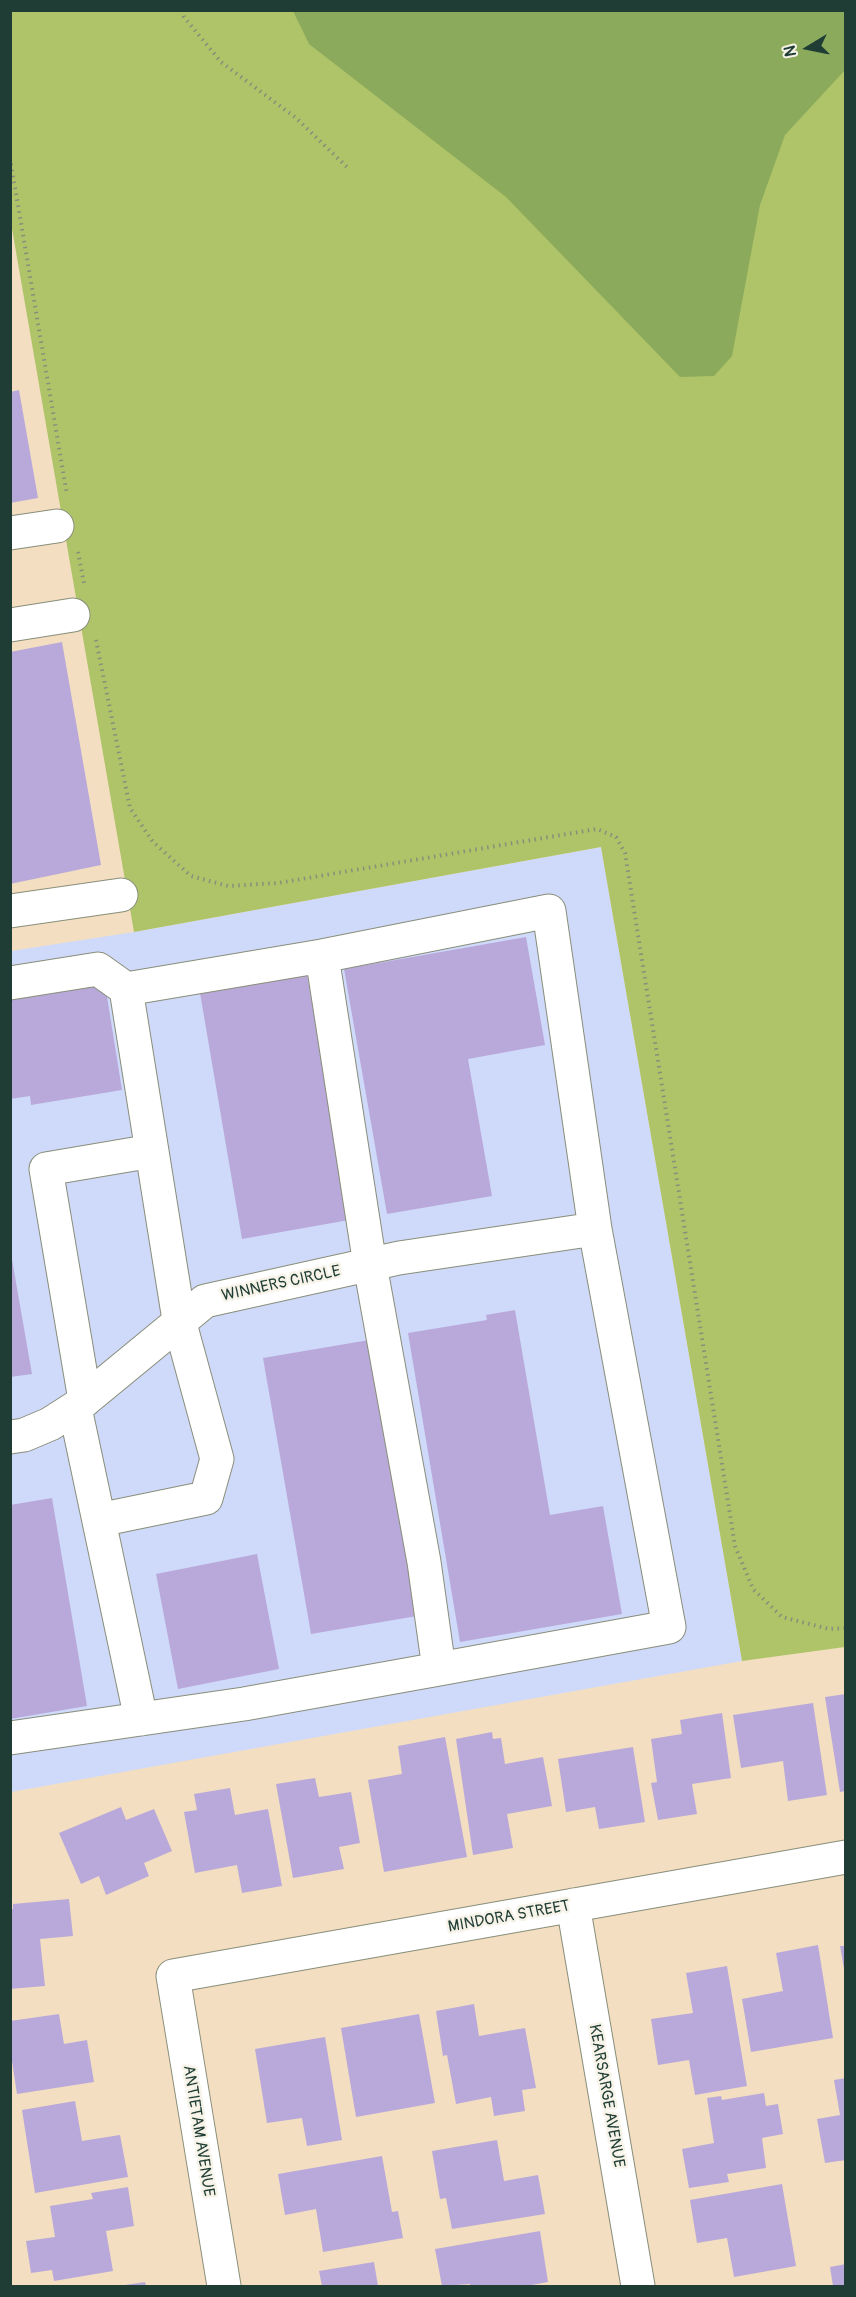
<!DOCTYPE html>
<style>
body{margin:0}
#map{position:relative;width:856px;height:2297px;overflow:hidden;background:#f3dec1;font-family:Pangolin,sans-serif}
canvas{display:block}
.frame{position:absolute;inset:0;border:12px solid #1f3d34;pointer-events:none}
.north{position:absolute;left:778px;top:18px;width:60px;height:60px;-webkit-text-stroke:4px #f7f3e8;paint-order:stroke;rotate:260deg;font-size:16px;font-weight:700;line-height:24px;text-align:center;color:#1f3d34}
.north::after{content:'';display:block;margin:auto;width:21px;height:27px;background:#1f3d34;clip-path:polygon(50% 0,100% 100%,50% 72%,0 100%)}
</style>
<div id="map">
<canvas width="856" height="2297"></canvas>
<div class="frame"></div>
<div class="north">N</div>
</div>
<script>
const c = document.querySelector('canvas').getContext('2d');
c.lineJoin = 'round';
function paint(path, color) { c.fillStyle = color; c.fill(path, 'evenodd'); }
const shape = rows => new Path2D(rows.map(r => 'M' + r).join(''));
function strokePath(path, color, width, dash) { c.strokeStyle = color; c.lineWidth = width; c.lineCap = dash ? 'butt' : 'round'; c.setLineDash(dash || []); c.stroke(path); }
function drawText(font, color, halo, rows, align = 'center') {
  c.font = font + ' Pangolin,sans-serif'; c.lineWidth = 5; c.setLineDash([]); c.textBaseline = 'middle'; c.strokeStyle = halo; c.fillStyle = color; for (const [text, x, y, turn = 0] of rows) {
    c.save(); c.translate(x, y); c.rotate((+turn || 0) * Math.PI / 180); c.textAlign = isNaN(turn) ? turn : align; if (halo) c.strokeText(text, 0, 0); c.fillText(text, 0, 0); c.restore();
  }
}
const built = shape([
 [601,847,742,1661,11,1792,11,951,134,932]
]);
const green = shape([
 [10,11,845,11,845,1647,742,1661,601,847,134,932,11,223]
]);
const forest = shape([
 [293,11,845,11,845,70,785,135,760,205,732,356,714,376,680,377,506,197,309,44]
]);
const building = shape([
 [19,390,38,498,10,503,10,392],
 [62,642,101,865,10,884,10,652],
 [526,937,545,1045,468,1059,492,1196,387,1214,344,969],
 [307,974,349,1220,242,1239,200,993],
 [105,984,122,1090,31,1105,30,1096,10,1099,10,999],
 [10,1248,32,1374,10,1377],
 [515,1310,550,1515,603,1506,622,1614,460,1642,408,1333,487,1320,486,1315],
 [369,1340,417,1616,311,1634,263,1358],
 [52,1498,87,1706,10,1719,10,1505],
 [257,1554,279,1669,178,1689,156,1574],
 [846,1694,846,1791,840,1792,825,1697],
 [813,1703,827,1795,788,1801,783,1761,741,1768,733,1715],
 [722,1713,731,1778,692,1784,697,1814,658,1820,651,1783,657,1782,651,1739,682,1734,680,1720],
 [492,1732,493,1739,501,1738,505,1764,543,1757,552,1806,507,1814,513,1848,473,1855,456,1739],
 [445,1737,467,1857,384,1872,368,1780,402,1774,398,1746],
 [633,1747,645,1822,599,1829,595,1807,566,1812,558,1759],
 [315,1778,319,1797,351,1792,360,1843,339,1847,344,1869,293,1878,276,1784],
 [230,1788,235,1815,268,1809,282,1886,242,1893,237,1865,195,1873,184,1812,197,1810,194,1794],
 [121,1807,126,1820,154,1809,172,1851,144,1863,149,1876,106,1895,99,1876,81,1884,59,1833],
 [69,1899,73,1936,40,1939,45,1986,10,1989,10,1909,13,1909,13,1904],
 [818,1945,833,2038,751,2052,742,1999,783,1991,776,1953],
 [840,1946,846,1946,846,1969,844,1969],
 [727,1966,747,2086,695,2095,689,2060,658,2065,651,2019,693,2013,686,1973],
 [474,2004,479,2036,525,2028,536,2088,522,2090,525,2111,494,2116,491,2097,456,2104,447,2055,443,2056,436,2011],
 [59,2014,64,2044,87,2040,94,2082,17,2094,10,2048,10,2021],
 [419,2014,435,2103,356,2117,341,2028],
 [325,2037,342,2140,307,2146,302,2118,267,2123,255,2049],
 [846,2078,846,2160,825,2163,817,2119,840,2115,834,2080],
 [764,2093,766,2106,778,2104,783,2134,762,2138,766,2168,727,2174,729,2182,689,2188,682,2149,714,2143,707,2098,721,2096,722,2100],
 [75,2101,82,2141,120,2135,128,2177,35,2193,22,2110],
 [497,2140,504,2181,538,2175,545,2214,452,2229,446,2198,440,2199,432,2151],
 [382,2156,392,2212,398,2211,403,2238,323,2252,316,2209,285,2215,278,2174],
 [782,2184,796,2266,734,2277,727,2238,697,2243,690,2200],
 [128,2187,134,2226,106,2231,113,2271,54,2281,52,2270,31,2273,26,2241,55,2237,50,2206,93,2199,91,2193],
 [540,2231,548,2282,526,2286,470,2286,470,2284,442,2286,435,2249],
 [374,2262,378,2286,322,2286,319,2271],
 [846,2264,846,2286,833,2286,830,2267],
 [145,2282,146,2286,125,2286,125,2285]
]);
const path = shape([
 [182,10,184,17,221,62,296,118,347,167],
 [10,158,67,495],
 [78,552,84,583],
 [96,640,130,808,153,842,191,876,228,886,278,883,597,829,616,837,625,853,735,1546,753,1589,782,1617,829,1629,846,1628]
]);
const minor = shape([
 [10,533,57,526],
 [10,625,73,615],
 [10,911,121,895],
 [10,983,98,969,126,989],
 [85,1400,46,1169,152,1151],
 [75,1408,141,1719],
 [10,1437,24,1435,50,1424,75,1408,205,1301,399,1258,595,1229],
 [99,1520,206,1498,217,1459,179,1320,126,989,322,956],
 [10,1738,244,1704,439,1669,669,1627,595,1229,549,911,322,956,370,1265,424,1562,439,1669],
 [573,1905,638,2286],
 [224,2286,173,1976,846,1857]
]);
const streetNames = [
 ["WINNERS CIRCLE",281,1284,-12],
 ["MINDORA STREET",509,1917,-10],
 ["KEARSARGE AVENUE",606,2096,80],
 ["ANTIETAM AVENUE",198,2131,81]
];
paint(built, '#cfdafa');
paint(green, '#afc468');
paint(forest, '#8baa5c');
paint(building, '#b9a9da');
strokePath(minor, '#898e7a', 35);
strokePath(path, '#898e7a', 4, [1.5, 4.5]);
strokePath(minor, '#fff', 33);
drawText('16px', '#1f3d34', '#f7f3e8', streetNames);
</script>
